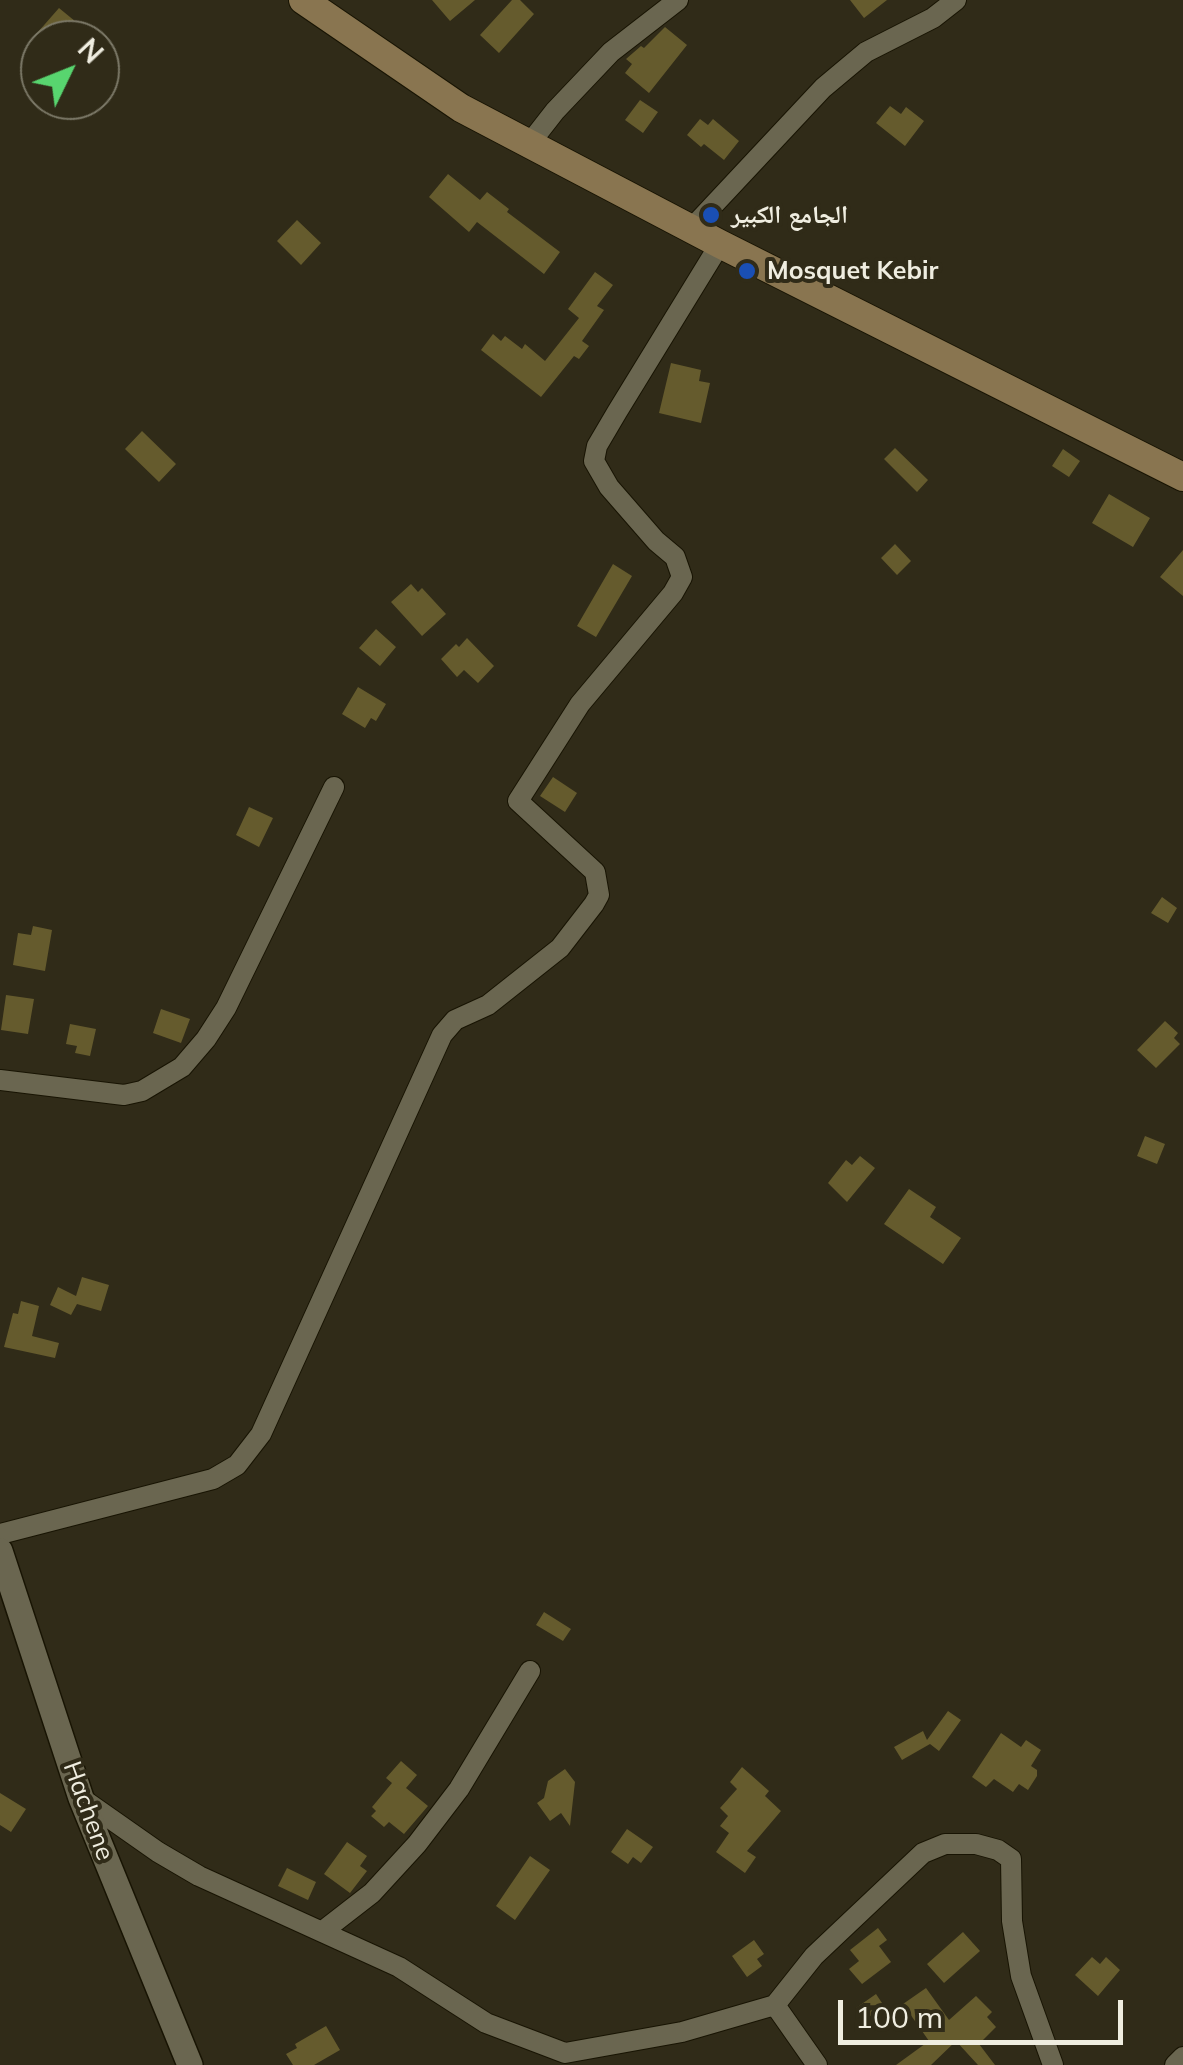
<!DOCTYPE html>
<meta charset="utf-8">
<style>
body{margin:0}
#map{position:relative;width:1183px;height:2065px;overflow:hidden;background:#302b18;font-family:Mulish,sans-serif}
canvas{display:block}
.north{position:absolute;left:20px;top:20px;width:100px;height:100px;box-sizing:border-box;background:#302b18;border:2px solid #7c7968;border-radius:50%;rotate:47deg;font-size:28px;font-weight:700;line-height:40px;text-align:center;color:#efede0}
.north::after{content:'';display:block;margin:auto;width:35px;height:45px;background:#58d56f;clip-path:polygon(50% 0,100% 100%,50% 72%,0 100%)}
.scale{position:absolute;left:838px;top:2000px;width:285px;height:45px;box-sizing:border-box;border:5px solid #efede0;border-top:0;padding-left:12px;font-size:30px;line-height:35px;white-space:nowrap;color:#efede0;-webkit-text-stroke:8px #302b18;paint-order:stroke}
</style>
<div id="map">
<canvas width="1183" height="2065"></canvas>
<div class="north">N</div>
<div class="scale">100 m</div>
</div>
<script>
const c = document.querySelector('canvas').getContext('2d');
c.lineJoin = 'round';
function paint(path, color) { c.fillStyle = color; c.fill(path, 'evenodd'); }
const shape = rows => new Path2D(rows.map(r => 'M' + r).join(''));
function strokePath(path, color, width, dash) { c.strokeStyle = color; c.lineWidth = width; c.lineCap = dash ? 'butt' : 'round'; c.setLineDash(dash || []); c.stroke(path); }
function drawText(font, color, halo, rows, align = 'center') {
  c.font = font + ' Mulish,"Noto Naskh Arabic",sans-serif'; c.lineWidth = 8; c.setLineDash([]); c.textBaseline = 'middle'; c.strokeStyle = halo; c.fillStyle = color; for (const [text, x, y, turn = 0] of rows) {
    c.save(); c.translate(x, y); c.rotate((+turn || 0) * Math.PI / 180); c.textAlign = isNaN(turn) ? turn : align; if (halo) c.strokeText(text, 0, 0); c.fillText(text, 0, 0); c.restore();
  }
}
const building = shape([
 [432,0,475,0,450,21],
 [512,0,520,0,534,14,499,53,480,35],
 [850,0,887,0,864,18],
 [59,8,98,40,31,40],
 [665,27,687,45,649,93,625,73,632,64,626,59,641,46,644,48],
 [640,100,658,112,643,133,625,120],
 [890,106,901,114,906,107,924,121,905,146,876,123],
 [700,119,708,125,713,119,739,141,724,160,704,144,701,147,687,135],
 [448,174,480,200,487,192,509,209,507,212,560,252,544,274,477,222,469,232,429,197],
 [297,220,321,243,301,265,277,241],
 [595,272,613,285,597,306,604,310,582,341,589,346,579,359,574,356,541,397,481,350,493,334,501,341,505,336,522,349,525,344,545,361,579,318,568,309],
 [671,363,701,370,699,381,710,383,701,423,659,413],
 [142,431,176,464,159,482,125,449],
 [895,448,928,480,917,492,884,459],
 [1063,449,1080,461,1069,477,1052,466],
 [1109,494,1150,518,1133,547,1092,523],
 [895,544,911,561,897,575,881,558],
 [1183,550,1183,596,1160,577],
 [613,564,632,576,596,637,577,626],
 [411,584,418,592,422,588,446,614,422,636,391,602],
 [376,629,396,647,380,666,359,648],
 [467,638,494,666,478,683,464,670,457,677,441,659,456,644,459,647],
 [358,687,386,704,376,721,371,718,365,728,342,714],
 [553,777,577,793,565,812,540,796],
 [249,807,273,818,259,847,236,835],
 [1162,897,1177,908,1168,923,1151,913],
 [33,926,52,930,45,971,13,965,18,933,31,935],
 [6,995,34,999,28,1034,1,1030],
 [161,1009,190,1019,181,1043,153,1033],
 [1165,1021,1178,1033,1174,1038,1180,1044,1156,1068,1137,1050],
 [70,1024,96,1029,90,1056,75,1053,77,1046,66,1044],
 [1145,1136,1165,1144,1157,1164,1137,1156],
 [860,1156,875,1168,847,1202,828,1183,846,1160,852,1165],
 [909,1189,936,1207,930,1217,961,1238,943,1264,884,1224],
 [82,1277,109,1285,101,1311,77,1304,71,1315,50,1305,58,1287,76,1296],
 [21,1301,39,1306,32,1336,59,1343,55,1358,4,1347,13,1313,18,1314],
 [544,1612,571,1629,563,1641,536,1625],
 [948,1711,961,1720,939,1751,930,1744,902,1760,894,1747,923,1731,927,1740],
 [1001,1733,1021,1747,1026,1740,1041,1750,1031,1766,1037,1770,1037,1776,1028,1790,1019,1784,1013,1792,994,1779,986,1787,972,1777],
 [401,1761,417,1775,406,1788,428,1806,404,1834,389,1822,384,1827,371,1816,376,1811,372,1807,392,1783,386,1778],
 [742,1767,769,1791,765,1796,781,1811,747,1851,756,1857,745,1873,716,1852,729,1833,720,1826,728,1816,720,1808,737,1789,730,1782],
 [565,1769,575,1782,570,1826,561,1813,550,1821,537,1803,544,1798,548,1781],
 [0,1793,26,1809,11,1832,0,1825],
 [627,1829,653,1847,641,1863,633,1857,628,1864,611,1852],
 [347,1842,367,1856,360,1866,367,1871,350,1893,324,1874],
 [530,1856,550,1870,515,1920,496,1906],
 [287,1868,316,1882,308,1900,278,1886],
 [878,1928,887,1940,879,1946,891,1962,862,1984,849,1969,859,1961,850,1950],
 [963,1932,980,1951,944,1983,927,1964],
 [754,1940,764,1954,757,1959,762,1966,747,1977,732,1956],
 [1092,1957,1100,1964,1106,1957,1120,1970,1098,1996,1075,1975],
 [926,1988,949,2020,976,1996,992,2012,987,2017,996,2027,979,2044,995,2065,978,2065,956,2041,931,2065,896,2065,929,2041,903,2004],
 [876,1994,884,2006,865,2020,856,2008],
 [326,2026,340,2050,314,2065,293,2065,286,2054,297,2048,295,2044]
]);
const minor = shape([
 [530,143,555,111,611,52,678,0],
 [691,229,823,88,866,52,933,18,956,0],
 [0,1080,124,1095,142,1091,182,1067,206,1039,226,1008,334,787],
 [0,1534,213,1479,237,1465,261,1434,442,1035,455,1020,488,1005,560,948,594,904,599,895,595,872,518,801,580,704,673,593,682,577,675,557,656,541,609,487,594,461,597,446,617,412,720,244],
 [81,1798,158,1852,199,1876,399,1967,486,2023,565,2053,682,2032,775,2005,814,1956,923,1853,945,1844,976,1844,998,1850,1011,1859,1012,1921,1021,1976,1053,2065],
 [323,1931,372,1893,417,1844,459,1789,530,1671],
 [775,2005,817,2065],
 [1175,2065,1183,2057]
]);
const tertiary = shape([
 [0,1551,81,1798,190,2065]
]);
const secondary = shape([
 [303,0,461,108,720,244,1183,477]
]);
const markers = [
 [711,215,10,"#1a4fb4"],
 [747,271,10,"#1a4fb4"]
];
const poiNames = [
 ["الجامع الكبير",731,215],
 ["Mosquet Kebir",767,271]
];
const streetNames = [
 ["Hachene",88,1811,70]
];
paint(building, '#655b2d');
strokePath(minor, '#181403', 22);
strokePath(tertiary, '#181403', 28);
strokePath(secondary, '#181403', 30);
strokePath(minor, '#6a6650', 20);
strokePath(tertiary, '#6a6650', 25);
strokePath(secondary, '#897550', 28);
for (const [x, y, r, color] of markers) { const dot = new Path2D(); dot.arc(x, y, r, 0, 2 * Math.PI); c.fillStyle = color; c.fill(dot); strokePath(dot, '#302b18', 4); }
drawText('bold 25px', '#efede0', '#302b18', poiNames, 'left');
drawText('25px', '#efede0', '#302b18', streetNames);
</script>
